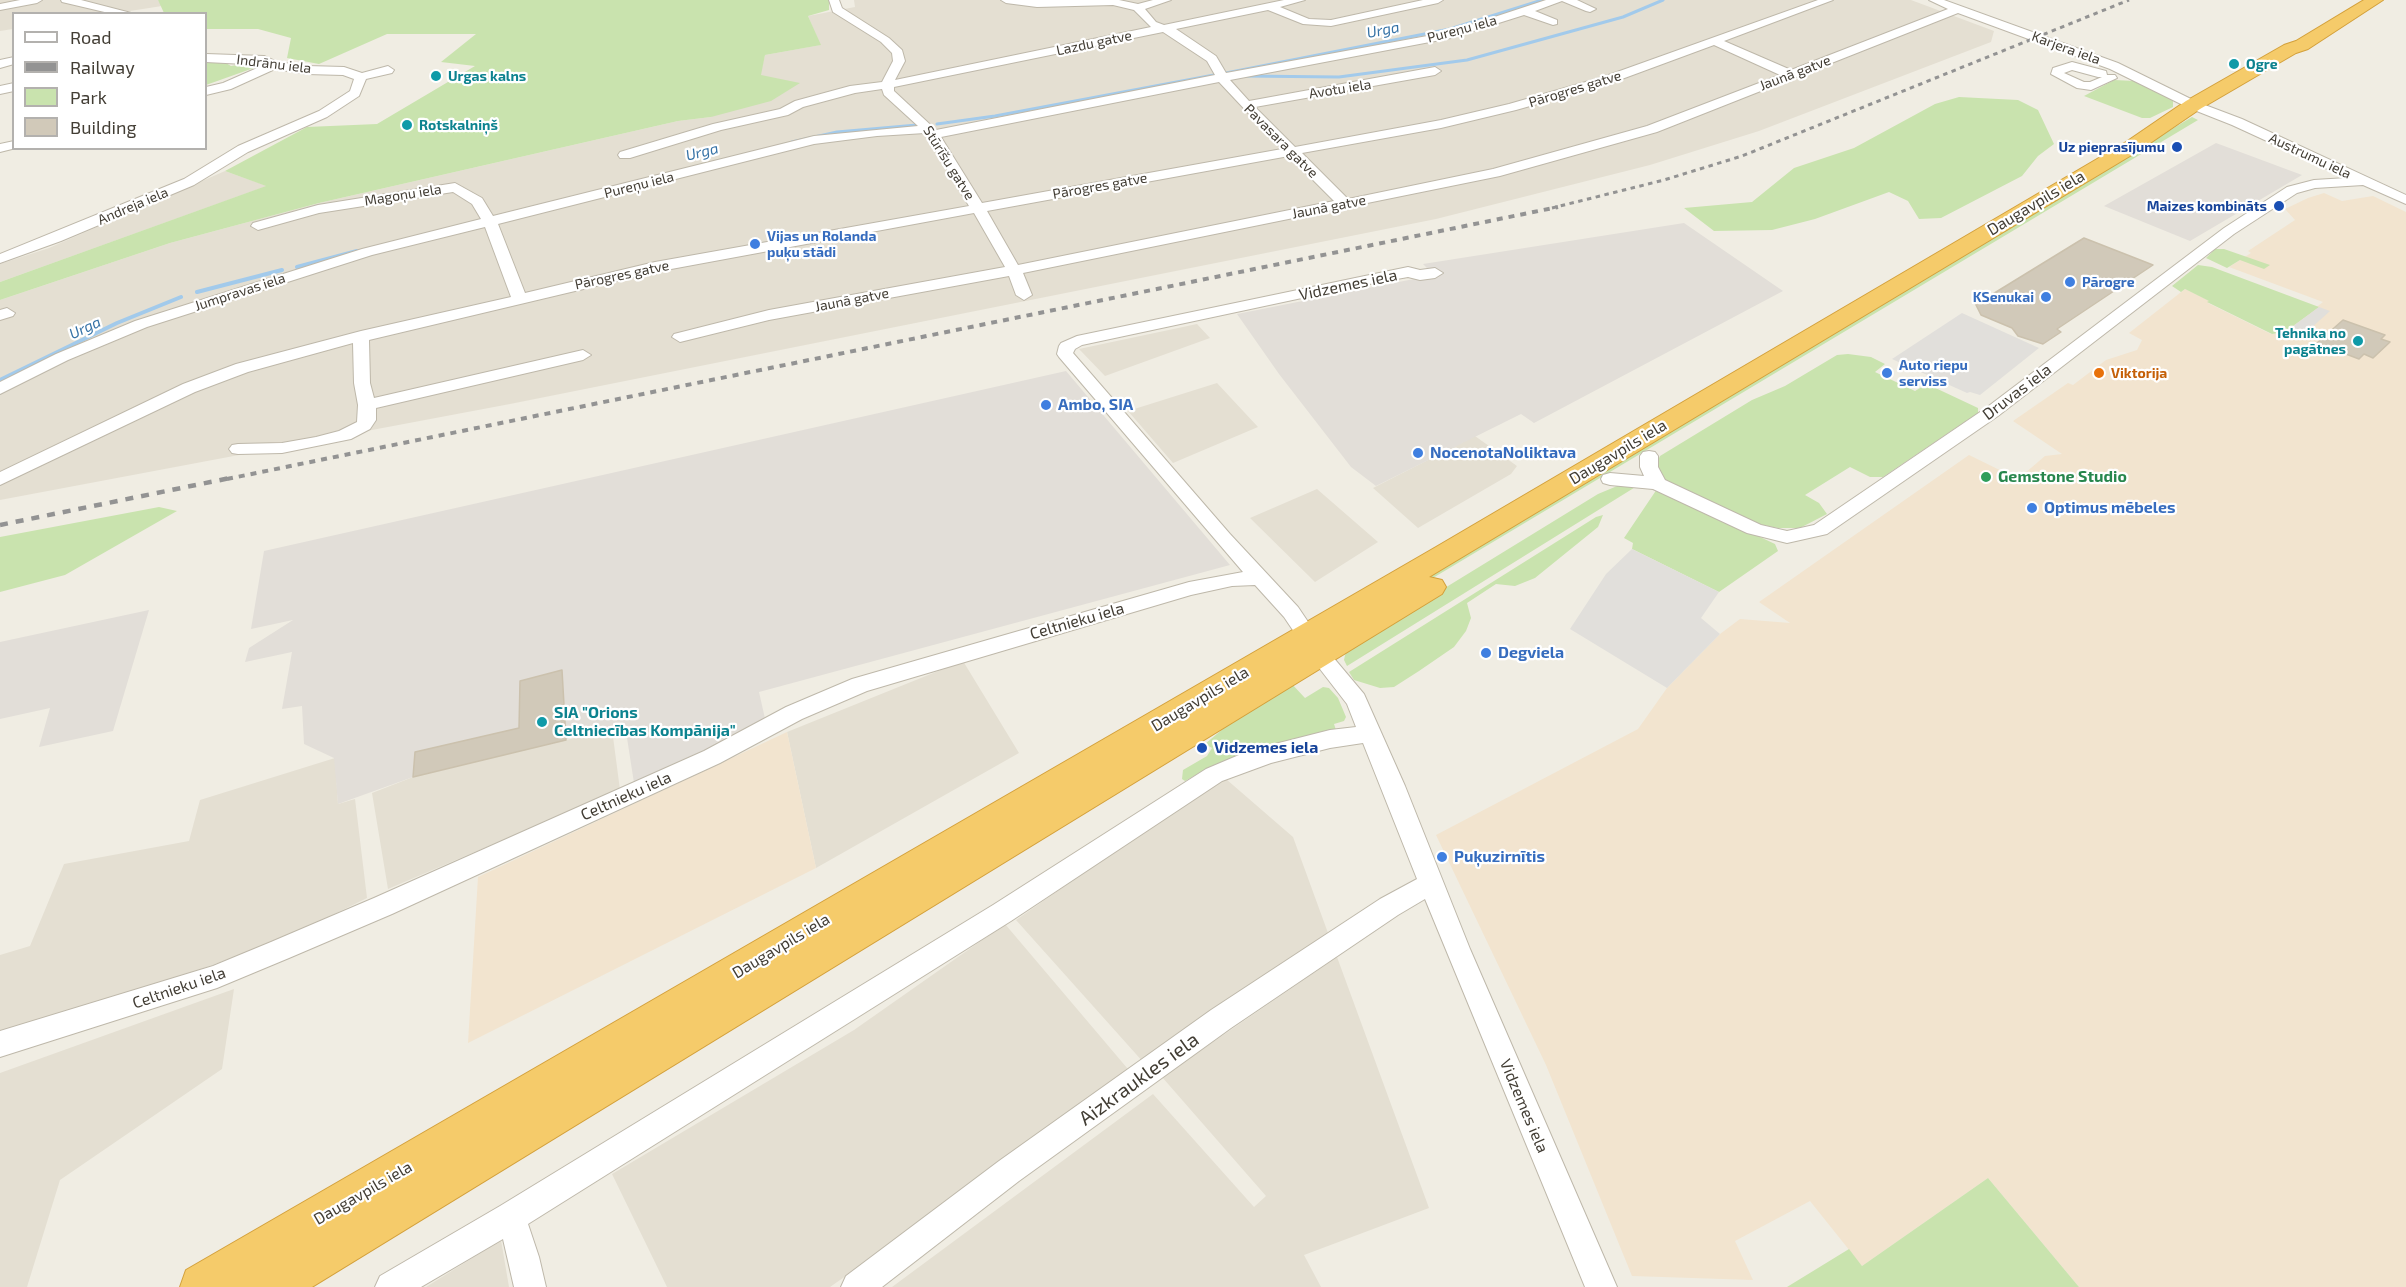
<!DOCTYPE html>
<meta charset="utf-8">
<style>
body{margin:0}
#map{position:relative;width:2406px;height:1287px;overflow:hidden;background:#f0ede3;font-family:"Exo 2",sans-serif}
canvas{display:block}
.legend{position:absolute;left:12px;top:12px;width:195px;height:138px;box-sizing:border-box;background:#fff;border:2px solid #b3b1ae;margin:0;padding:8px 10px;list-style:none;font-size:18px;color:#423d34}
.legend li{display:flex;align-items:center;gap:12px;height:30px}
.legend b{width:30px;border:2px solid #b3b1ae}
</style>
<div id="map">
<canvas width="2406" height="1287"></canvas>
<ul class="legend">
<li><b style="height:8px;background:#fff"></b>Road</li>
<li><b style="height:8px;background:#939393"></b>Railway</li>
<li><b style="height:16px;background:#c9e3ae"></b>Park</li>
<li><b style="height:16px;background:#d1c9b9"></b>Building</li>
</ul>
</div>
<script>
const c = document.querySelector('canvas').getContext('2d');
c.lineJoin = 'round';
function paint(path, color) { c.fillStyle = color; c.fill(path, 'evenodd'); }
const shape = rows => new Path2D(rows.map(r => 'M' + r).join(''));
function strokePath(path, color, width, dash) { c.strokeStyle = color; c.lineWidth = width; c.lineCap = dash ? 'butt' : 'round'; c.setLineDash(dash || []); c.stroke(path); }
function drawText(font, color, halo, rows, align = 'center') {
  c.font = font + ' "Exo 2",sans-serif'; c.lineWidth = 4.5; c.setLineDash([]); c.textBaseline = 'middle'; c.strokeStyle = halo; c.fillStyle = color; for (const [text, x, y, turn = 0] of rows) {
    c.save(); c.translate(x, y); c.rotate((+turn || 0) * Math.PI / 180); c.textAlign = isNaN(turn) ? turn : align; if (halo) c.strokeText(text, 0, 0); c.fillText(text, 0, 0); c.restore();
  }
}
const residential = shape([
 [0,0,158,0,162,6,117,13,14,14,13,29,0,31],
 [854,0,1911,0,1994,31,1991,42,1759,131,1650,165,1436,219,510,404,0,500,0,300,170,243,319,203,678,121,711,117,760,75,765,55,820,45,808,16,855,7],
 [225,171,267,186,0,282,0,264,49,248],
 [1197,324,1210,338,1105,376,1079,349],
 [1217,383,1258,427,1173,463,1128,411],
 [1475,436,1517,466,1511,474,1418,528,1373,488],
 [1317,489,1378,542,1315,582,1250,518],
 [963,661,1019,753,816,868,787,732],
 [612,729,620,790,388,889,372,793,413,777],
 [335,758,338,804,355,799,367,898,284,939,190,973,0,1032,0,955,30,946,64,864,189,841,200,800],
 [1226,779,1293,837,1328,933,1144,1063,1016,920,1192,797],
 [1005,924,1133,1075,830,1287,667,1287,612,1174,854,1030],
 [1337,957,1429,1208,1304,1255,1321,1287,892,1287,1153,1094,1254,1207,1266,1196,1162,1077],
 [234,989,222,1069,60,1180,27,1287,0,1287,0,1073],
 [501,1240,509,1287,426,1287]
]);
const commercial = shape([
 [2324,193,2342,201,2373,196,2406,212,2406,1287,2079,1287,1988,1178,1862,1266,1810,1201,1735,1241,1753,1280,1632,1276,1546,1065,1436,835,1638,729,1667,688,1720,634,1740,619,1790,623,1759,602,1969,455,2018,479,2045,456,2062,454,2013,421,2068,383,2073,385,2106,360,2137,350,2142,340,2129,333,2185,289,2210,301,2208,303,2271,334,2285,332,2323,302,2229,267,2251,253,2248,251,2295,220,2285,209,2308,198],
 [787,732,816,868,468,1043,478,877]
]);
const industrial = shape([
 [2216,143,2302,175,2190,241,2104,206],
 [1684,223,1783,291,1534,423,1521,414,1376,486,1351,467,1279,374,1237,314,1434,275,1423,264],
 [1066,371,1230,565,759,692,766,723,749,734,634,783,625,725,413,777,338,804,334,758,304,744,302,706,282,709,292,652,245,662,249,648,293,620,251,629,264,551],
 [149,610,113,731,39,747,50,708,0,719,0,642]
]);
const green = shape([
 [158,0,829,0,829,10,808,16,821,45,765,55,761,75,800,83,771,101,711,117,678,121,319,203,170,243,0,300,0,282,266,186,225,171,307,127,377,124,475,66,441,62,476,34,387,34,319,64,287,58,291,38,258,29,206,29,206,14,164,13],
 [221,60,231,66,253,62,265,64,206,85,206,63],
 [2114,80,2135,81,2169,97,2173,101,2173,107,2150,118,2142,118,2084,96],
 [1959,97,2018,100,2038,110,2054,144,2038,156,2022,176,1941,218,1919,219,1908,201,1889,192,1815,219,1772,230,1714,231,1684,208,1752,202,1794,168,1854,148,1935,104],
 [2192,117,2198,120,1341,633,1336,628],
 [2215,249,2224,249,2270,265,2264,269,2240,260,2227,268,2206,258],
 [2198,265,2212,267,2319,307,2285,332,2272,334,2207,302,2209,301,2185,289,2181,292,2172,286],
 [1848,354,1871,357,1885,364,1875,372,1915,391,1927,384,1978,408,1978,413,1883,477,1870,477,1850,467,1805,495,1819,503,1827,514,1800,528,1778,528,1758,524,1662,479,1655,466,1660,456,1752,400,1785,386,1837,355],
 [1622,484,1637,486,1347,666,1344,660,1345,655,1349,647,1360,640,1598,494],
 [1657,489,1775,544,1778,551,1719,592,1632,549,1633,543,1624,538],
 [159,507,177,511,65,575,0,592,0,537],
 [1603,515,1598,527,1535,578,1515,586,1496,584,1467,603,1471,618,1466,631,1454,647,1419,671,1394,687,1380,688,1354,680,1349,672,1596,517],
 [1290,682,1305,698,1323,687,1329,688,1338,698,1346,717,1344,721,1334,724,1336,730,1205,770,1185,781,1182,779,1183,770,1207,756,1212,748,1205,744,1230,723],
 [1988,1178,2079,1287,1787,1287,1849,1249,1862,1266]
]);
const parking = shape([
 [2319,307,2330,311,2300,338,2285,332],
 [1962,313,2039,348,1980,395,1970,392,1967,393,1892,359],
 [1632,549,1719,592,1701,618,1720,634,1667,688,1570,629,1606,574]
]);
const streamFar1 = shape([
 [1226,73,1450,29,1542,0],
 [1244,76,1339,77,1467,60,1623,17,1663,0],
 [937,124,995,116,1214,75],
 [792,142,837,132,917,125]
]);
const stream = shape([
 [297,267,357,251],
 [197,292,282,270],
 [0,380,117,323,181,297]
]);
const building = shape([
 [2084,238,2153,265,2057,329,2061,332,2043,344,2018,336,2012,328,1981,315,1973,299,1983,300,2084,238],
 [2343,320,2385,335,2381,339,2390,342,2373,358,2364,354,2359,359,2317,343,2343,320],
 [562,670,566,740,413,777,415,752,519,728,520,681,562,670]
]);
const minor = shape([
 [20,0,42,0,37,3,0,10,0,4,20,0],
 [61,0,81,0,135,14,113,14,62,2,61,0],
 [829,0,839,0,842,8,889,38,902,50,905,61,895,80,1151,27,1134,10,1113,5,1037,7,1006,3,1001,0,1119,0,1138,4,1153,0,1171,0,1145,9,1156,22,1164,25,1284,0,1305,0,1280,7,1309,19,1331,20,1423,0,1443,0,1438,3,1331,26,1303,24,1268,10,1176,29,1216,56,1226,73,1449,32,1546,0,1577,0,1596,9,1590,12,1586,11,1562,1,1535,11,1557,20,1557,24,1553,25,1524,15,1451,38,1230,80,1249,101,1435,67,1441,71,1435,75,1255,107,1295,147,1441,120,1509,104,1603,77,1818,0,1833,0,1724,41,1791,70,1948,9,1929,0,1944,0,2118,63,2197,102,2242,119,2406,195,2406,204,2363,185,2315,188,2297,193,2234,234,1998,416,1827,534,1787,543,1747,533,1653,489,1610,485,1603,483,1601,479,1603,475,1610,473,1644,476,1640,467,1640,456,1643,452,1649,451,1655,452,1658,456,1658,467,1665,480,1761,525,1787,531,1814,525,1986,408,2224,228,2287,187,2314,180,2347,178,2232,125,2189,108,2110,69,1958,13,1657,132,1500,176,1023,273,1032,295,1024,300,1016,295,1009,276,769,320,680,342,672,337,674,334,769,310,1005,267,974,213,655,272,369,340,370,383,374,398,583,350,591,355,583,360,376,408,376,420,370,429,351,439,282,453,238,454,232,453,229,449,232,445,238,444,282,443,316,437,339,431,357,422,358,405,354,383,353,343,248,372,195,392,0,485,0,472,183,384,236,364,361,331,511,297,485,227,372,255,147,327,68,360,0,394,0,382,56,354,135,321,362,249,481,219,472,204,453,192,319,213,258,230,251,226,253,223,318,205,455,183,482,198,493,216,814,136,918,126,884,95,882,89,855,93,803,107,788,115,721,130,630,158,620,158,618,155,620,152,713,124,780,109,795,101,850,86,882,82,893,61,892,53,881,42,833,12,829,0],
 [1163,32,1207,61,1215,75,936,130,894,91,894,87,1163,32],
 [1714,45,1780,75,1647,126,1493,169,1348,199,1302,153,1441,128,1516,110,1611,83,1714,45],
 [1219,82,1282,149,982,203,941,137,1219,82],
 [925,133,969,206,655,262,525,293,498,224,814,144,877,136,925,133],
 [1289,156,1334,201,1018,265,987,211,1289,156],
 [206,54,264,56,277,62,307,66,344,67,362,73,388,66,394,70,392,73,366,79,359,96,327,117,248,152,194,185,61,241,0,263,0,254,184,179,238,146,319,111,350,91,354,79,343,75,307,74,275,69,231,89,206,95,206,87,223,83,264,65,206,62,206,54],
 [14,57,14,64,0,68,0,60,14,57],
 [2072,62,2106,71,2107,75,2115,75,2117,78,2091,90,2077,88,2051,74,2053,68,2072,62],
 [2072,70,2098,77,2102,77,2090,82,2084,82,2064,73,2072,70],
 [14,83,14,91,0,94,0,86,14,83],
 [14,141,14,148,16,148,0,152,0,144,14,141],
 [1408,267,1420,270,1435,268,1443,273,1435,278,1420,280,1408,277,1358,286,1082,345,1075,349,1073,353,1230,534,1298,607,1327,650,1364,694,1405,786,1470,949,1617,1287,1585,1287,1425,899,1398,915,1231,1028,1019,1181,882,1287,841,1287,846,1276,999,1161,1211,1010,1380,899,1417,879,1363,743,1330,748,1271,763,1222,781,1011,921,528,1224,539,1257,546,1287,514,1287,503,1239,421,1287,375,1287,380,1276,500,1206,993,905,1206,769,1239,755,1271,745,1330,730,1356,727,1347,704,1313,660,1284,617,1255,585,1232,586,1191,595,867,691,802,719,720,763,392,914,289,958,217,988,0,1057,0,1031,213,966,271,942,374,898,704,751,786,707,852,679,1189,582,1243,572,1059,357,1057,354,1059,346,1061,343,1077,336,1408,267],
 [7,308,15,313,13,316,0,320,0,310,7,308]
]);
const highway = shape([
 [2364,0,2383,0,2308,49,2296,53,2200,109,2140,150,1429,577,1442,580,1446,587,1442,594,312,1287,180,1287,186,1270,1436,547,2126,142,2186,101,2284,45,2296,41,2364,0]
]);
const railFar2 = shape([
 [1552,208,1664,180,1742,156,2129,0]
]);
const railFar1 = shape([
 [227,479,1558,207]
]);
const rail = shape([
 [0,525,235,477]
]);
const markers = [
 [2234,64,6,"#0f9aa8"],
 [436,76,6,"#0f9aa8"],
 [407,125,6,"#0f9aa8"],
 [2177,147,6,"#1a4fb4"],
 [2279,206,6,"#1a4fb4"],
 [755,244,6,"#3f7fe0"],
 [2070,282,6,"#3f7fe0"],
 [2046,297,6,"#3f7fe0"],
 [2358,341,6,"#0f9aa8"],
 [1887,373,6,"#3f7fe0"],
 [2099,373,6,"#e8710a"],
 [1046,405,6,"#3f7fe0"],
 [1418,453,6,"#3f7fe0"],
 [1986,477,6,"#2e9e5b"],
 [2032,508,6,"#3f7fe0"],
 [1486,653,6,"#3f7fe0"],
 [542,722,6,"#0f9aa8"],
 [1202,748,6,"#1a4fb4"],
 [1442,857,6,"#3f7fe0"]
];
const farStreetnames = [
 ["Pureņu iela",1462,29,-15],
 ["Lazdu gatve",1094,43,-12],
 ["Karjera iela",2066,48,20],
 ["Indrānu iela",274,64,7],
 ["Jaunā gatve",1795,73,-21],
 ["Avotu iela",1340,89,-9],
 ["Pārogres gatve",1575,89,-17],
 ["Pavasara gatve",1281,141,45],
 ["Austrumu iela",2310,156,25],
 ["Stūrīšu gatve",949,163,58],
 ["Pureņu iela",639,185,-14],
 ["Pārogres gatve",1100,186,-10],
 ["Magoņu iela",403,195,-9],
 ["Andreja iela",133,206,-23],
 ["Jaunā gatve",1329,207,-11],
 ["Pārogres gatve",622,275,-12],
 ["Jumpravas iela",240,292,-18],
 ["Jaunā gatve",852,300,-11]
];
const farCulturenames = [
 ["Ogre",2246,64],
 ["Urgas kalns",448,76],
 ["Rotskalniņš",419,125],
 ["Tehnika no",2346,333,"right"],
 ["pagātnes",2346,349,"right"]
];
const farTransitnames = [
 ["Uz pieprasījumu",2165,147],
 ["Maizes kombināts",2267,206]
];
const farShopnames = [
 ["Vijas un Rolanda",767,236],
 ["puķu stādi",767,252],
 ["Pārogre",2082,282],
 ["KSenukai",2034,297,"right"],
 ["Auto riepu",1899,365],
 ["serviss",1899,381]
];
const farFoodnames = [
 ["Viktorija",2111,373]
];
const farWaternames = [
 ["Urga",1383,30,-11],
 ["Urga",702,152,-14],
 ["Urga",85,328,-25]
];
const streetNames = [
 ["Daugavpils iela",2036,203,-31],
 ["Vidzemes iela",1348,285,-12],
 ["Druvas iela",2017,392,-37],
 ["Daugavpils iela",1618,452,-31],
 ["Celtnieku iela",1077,621,-16],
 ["Daugavpils iela",1200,699,-31],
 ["Celtnieku iela",626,796,-24],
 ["Daugavpils iela",781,946,-31],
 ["Celtnieku iela",179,988,-19],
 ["Vidzemes iela",1524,1106,67],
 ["Daugavpils iela",363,1193,-30]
];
const shopNames = [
 ["Ambo, SIA",1058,405],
 ["NocenotaNoliktava",1430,453],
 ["Optimus mēbeles",2044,508],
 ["Degviela",1498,653],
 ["Puķuzirnītis",1454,857]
];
const leisureNames = [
 ["Gemstone Studio",1998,477]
];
const cultureNames = [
 ["SIA \"Orions",554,713],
 ["Celtniecības Kompānija\"",554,731]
];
const transitNames = [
 ["Vidzemes iela",1214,748]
];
const nearStreetnames = [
 ["Aizkraukles iela",1139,1079,-36]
];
paint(residential, '#e4dfd2');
paint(commercial, '#f2e4cf');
paint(industrial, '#e2ded8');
paint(green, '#c9e3ae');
paint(parking, '#e1dfdb');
strokePath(streamFar1, '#a2caeb', 3);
strokePath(stream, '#a2caeb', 4);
paint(building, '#d1c9b9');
strokePath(building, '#cbc1ad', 1.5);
strokePath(minor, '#beb8aa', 2);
strokePath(highway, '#d3a03b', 2);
paint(minor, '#fff');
paint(highway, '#f5cb6a');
strokePath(railFar2, '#939393', 3, [4.5, 4.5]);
strokePath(railFar1, '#939393', 4, [6, 6]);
strokePath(rail, '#939393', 4.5, [8, 8]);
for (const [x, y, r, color] of markers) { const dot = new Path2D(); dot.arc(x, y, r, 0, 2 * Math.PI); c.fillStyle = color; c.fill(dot); strokePath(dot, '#fff', 2); }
drawText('14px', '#423d34', '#fff', farStreetnames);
drawText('bold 14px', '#0d838f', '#fff', farCulturenames, 'left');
drawText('bold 14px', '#164399', '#fff', farTransitnames, 'right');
drawText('bold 14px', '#366cbe', '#fff', farShopnames, 'left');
drawText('bold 14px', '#c56008', '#fff', farFoodnames, 'left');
drawText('italic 15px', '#3572a6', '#fff', farWaternames);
drawText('16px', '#423d34', '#fff', streetNames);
drawText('bold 16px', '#366cbe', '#fff', shopNames, 'left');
drawText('bold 16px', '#27864d', '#fff', leisureNames, 'left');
drawText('bold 16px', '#0d838f', '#fff', cultureNames, 'left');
drawText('bold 16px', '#164399', '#fff', transitNames, 'left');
drawText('20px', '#423d34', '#fff', nearStreetnames);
</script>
